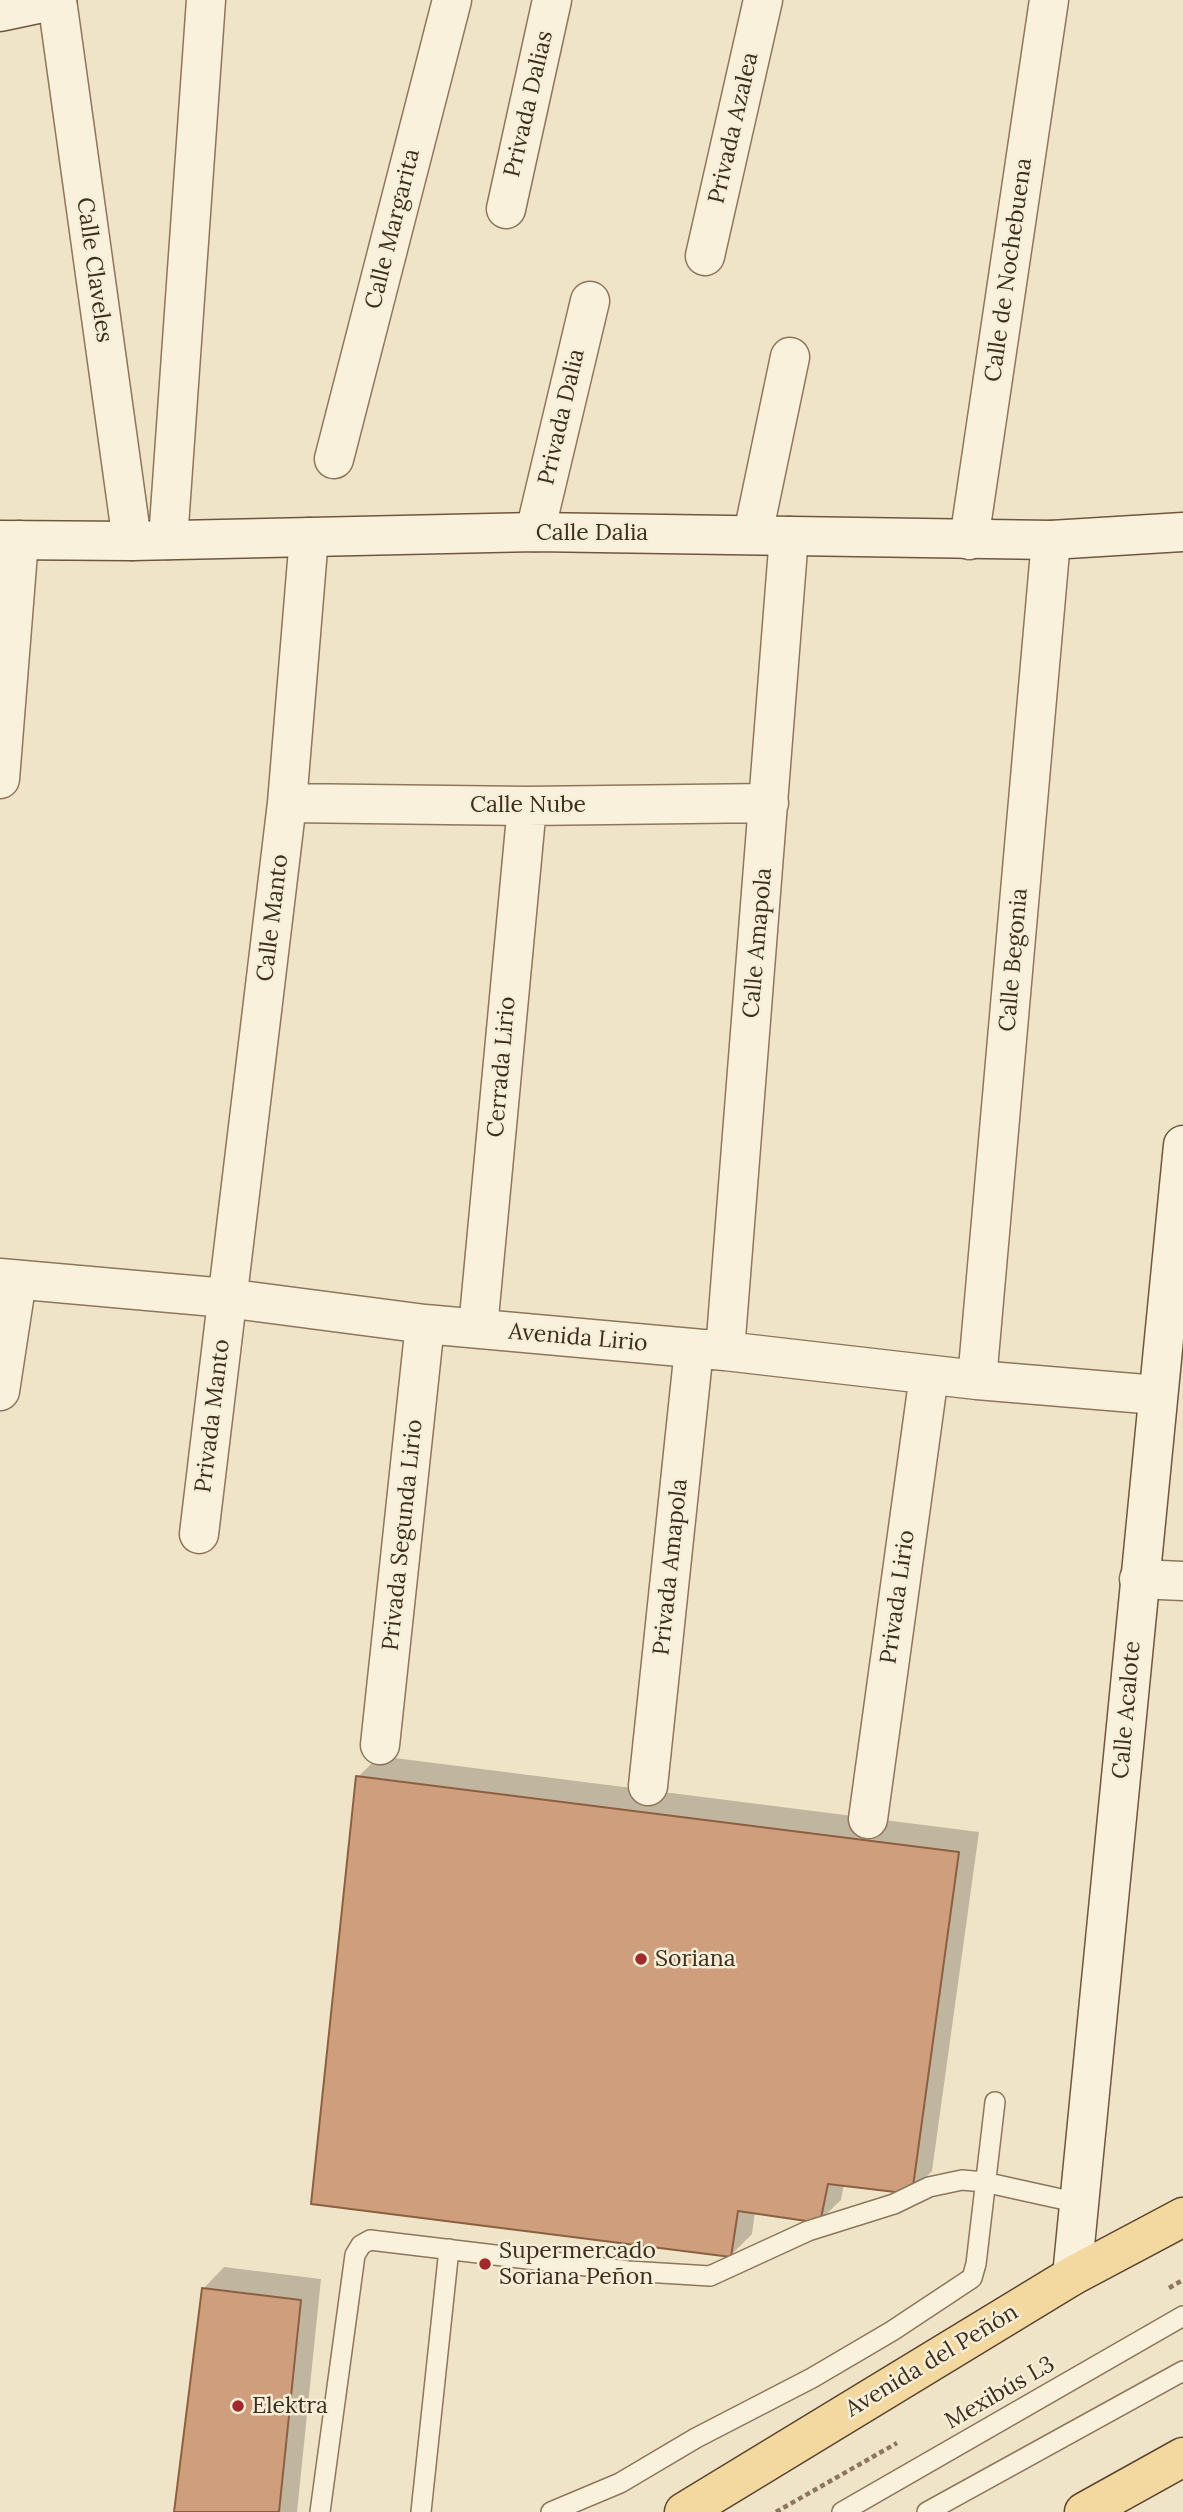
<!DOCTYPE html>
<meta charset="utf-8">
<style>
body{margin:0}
canvas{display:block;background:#f0e4c8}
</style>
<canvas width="1183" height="2512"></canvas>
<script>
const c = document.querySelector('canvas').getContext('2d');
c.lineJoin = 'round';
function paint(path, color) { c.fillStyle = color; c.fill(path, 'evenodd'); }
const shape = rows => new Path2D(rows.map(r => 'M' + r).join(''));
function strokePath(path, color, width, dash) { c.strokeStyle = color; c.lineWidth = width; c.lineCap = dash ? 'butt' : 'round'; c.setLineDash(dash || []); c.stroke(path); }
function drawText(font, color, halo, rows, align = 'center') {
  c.font = font + ' Lora,serif'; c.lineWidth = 5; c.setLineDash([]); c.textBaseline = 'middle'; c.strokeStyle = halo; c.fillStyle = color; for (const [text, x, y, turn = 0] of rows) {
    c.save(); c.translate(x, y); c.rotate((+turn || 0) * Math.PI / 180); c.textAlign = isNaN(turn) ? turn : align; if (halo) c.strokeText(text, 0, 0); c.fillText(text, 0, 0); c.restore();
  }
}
const shadow = shape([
 [379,1756,979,1832,932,2171,911,2192,844,2184,841,2200,819,2221,755,2212,752,2234,730,2256,358,1777],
 [224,2267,321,2279,297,2512,176,2512,203,2289]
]);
const building = shape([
 [356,1776,959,1852,912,2194,828,2184,820,2223,738,2211,731,2257,311,2204,356,1776],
 [202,2288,301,2300,279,2512,174,2512,202,2288]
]);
const path = shape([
 [1169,2288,1183,2280],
 [776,2512,897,2443]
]);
const lane = shape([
 [320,2512,355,2255,361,2245,370,2240,628,2271,710,2276,808,2231,894,2204,929,2187,962,2180,984,2182,1079,2203],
 [421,2512,449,2249],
 [551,2512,620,2483,696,2438,812,2378,892,2331,972,2278,976,2264,995,2102],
 [842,2512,1183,2316],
 [927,2512,1183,2371]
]);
const street = shape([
 [57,0,132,541],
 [506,209,552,0],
 [705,256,763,0],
 [334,459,452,0],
 [535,532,590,301],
 [753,534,790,357],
 [168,540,206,0],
 [969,540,1049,0],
 [0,779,19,540],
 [287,803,527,806,769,803],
 [0,1278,226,1298,425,1324,725,1351,977,1380,1157,1395],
 [478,1328,527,806],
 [725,1351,789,536],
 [977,1380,1051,540],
 [0,1391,17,1280],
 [199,1534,287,803,309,537],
 [1139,1579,1183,1581],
 [380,1745,425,1324],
 [648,1786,694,1349],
 [868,1819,929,1375]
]);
const secondary = shape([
 [0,12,57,0],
 [0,540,132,541,535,532,1051,540,1183,532],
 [1072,2276,1183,1145]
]);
const primary = shape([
 [684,2512,1072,2276,1183,2217],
 [1084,2512,1183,2457]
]);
const markers = [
 [641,1959,7,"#9e2a2b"],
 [485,2264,7,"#9e2a2b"],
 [238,2406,7,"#9e2a2b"]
];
const streetNames = [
 ["Privada Dalias",529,104,-77],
 ["Privada Azalea",734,128,-77],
 ["Calle Margarita",393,229,-76],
 ["Calle Claveles",94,270,82],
 ["Calle de Nochebuena",1009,270,-82],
 ["Privada Dalia",562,417,-77],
 ["Calle Dalia",592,533],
 ["Calle Nube",528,805],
 ["Calle Manto",273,918,-83],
 ["Calle Amapola",758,943,-85],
 ["Calle Begonia",1014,960,-85],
 ["Cerrada Lirio",502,1067,-85],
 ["Avenida Lirio",578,1338,5],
 ["Privada Manto",213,1416,-83],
 ["Privada Segunda Lirio",403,1535,-84],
 ["Privada Amapola",671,1567,-84],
 ["Privada Lirio",898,1597,-82],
 ["Calle Acalote",1127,1710,-85],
 ["Avenida del Peñón",932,2361,-31],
 ["Mexibús L3",1000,2393,-30]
];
const poiNames = [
 ["Soriana",655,1959],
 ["Supermercado",499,2251],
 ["Soriana Peñon",499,2277],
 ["Elektra",252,2406]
];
paint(shadow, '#0003');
paint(building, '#cf9f7d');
strokePath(building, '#8d5f41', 2);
strokePath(lane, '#8d765c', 22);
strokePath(street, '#8d765c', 41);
strokePath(secondary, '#6f573f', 41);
strokePath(primary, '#5b4430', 41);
strokePath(path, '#8d765c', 4.5, [5, 3.5]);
strokePath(lane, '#faf1dc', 19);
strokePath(street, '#faf1dc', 38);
strokePath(secondary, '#faf1dc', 38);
strokePath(primary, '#f3d9a0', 38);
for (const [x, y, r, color] of markers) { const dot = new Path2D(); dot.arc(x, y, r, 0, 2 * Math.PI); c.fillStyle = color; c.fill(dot); strokePath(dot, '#f7eed8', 2.5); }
drawText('23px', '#3d2e20', '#f7eed8', streetNames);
drawText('23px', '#3d2e20', '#f7eed8', poiNames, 'left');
</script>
